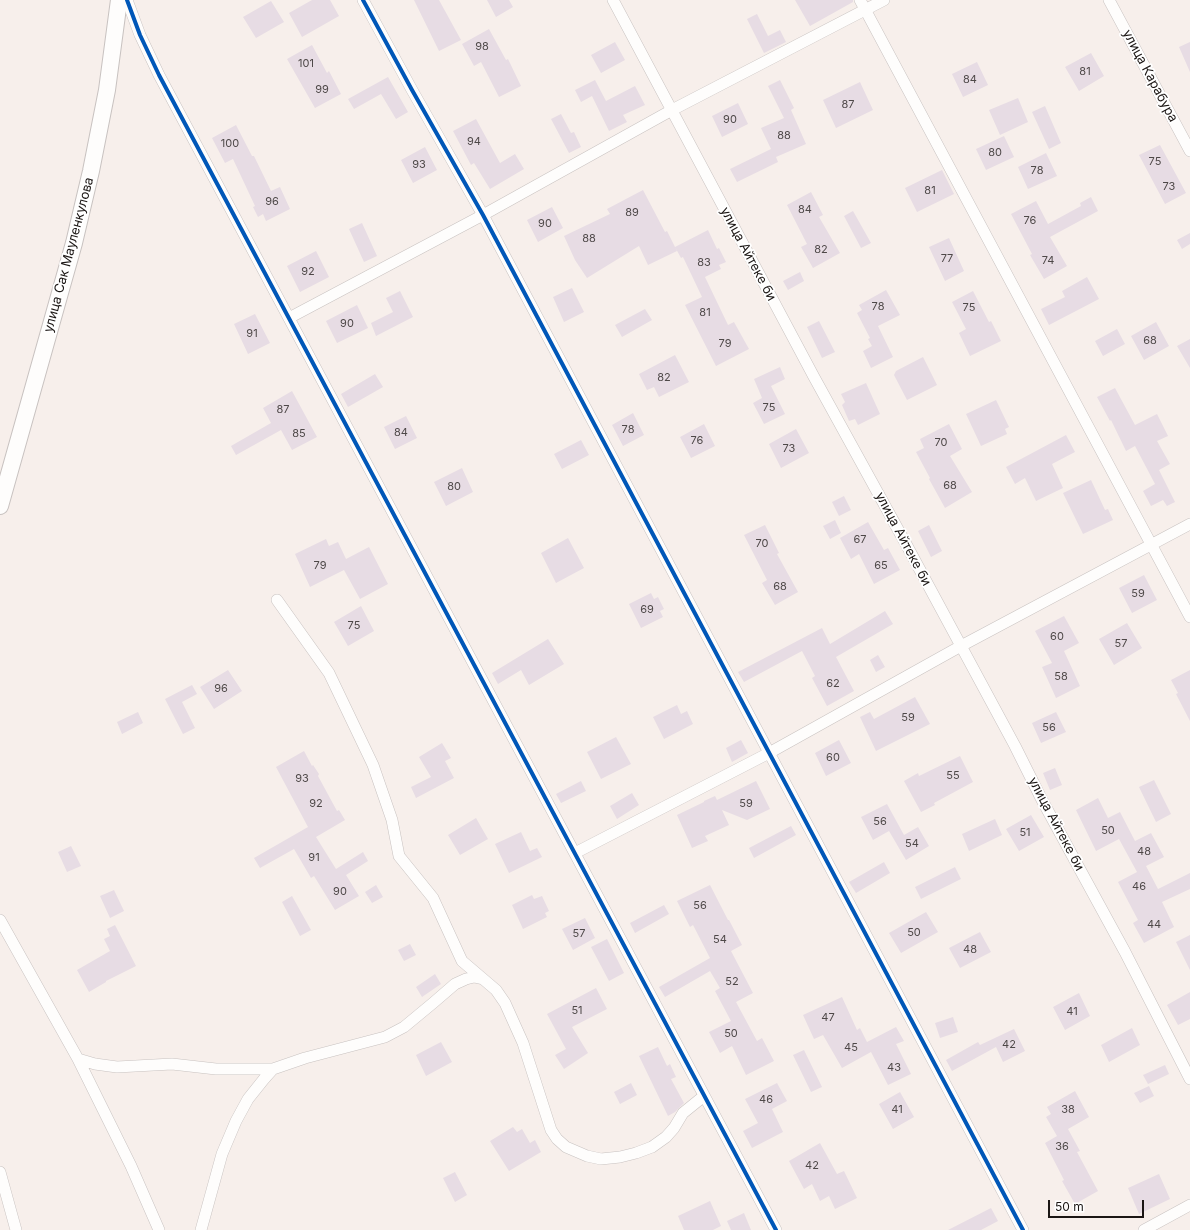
<!DOCTYPE html>
<meta charset="utf-8">
<style>
body{margin:0}
#map{position:relative;width:1190px;height:1230px;overflow:hidden;background:#f7efeb;font-family:Inter,sans-serif}
canvas{display:block}
.scale{position:absolute;left:1048px;top:1200px;width:96px;height:18px;box-sizing:border-box;border:2px solid #1b1614;border-top:0;padding-left:5px;font-size:12px;line-height:14px;white-space:nowrap;color:#1b1614;-webkit-text-stroke:3px #fff;paint-order:stroke}
</style>
<div id="map">
<canvas width="1190" height="1230"></canvas>
<div class="scale">50 m</div>
</div>
<script>
const c = document.querySelector('canvas').getContext('2d');
c.lineJoin = 'round';
function paint(path, color) { c.fillStyle = color; c.fill(path, 'evenodd'); }
const shape = rows => new Path2D(rows.map(r => 'M' + r).join(''));
function strokePath(path, color, width, dash) { c.strokeStyle = color; c.lineWidth = width; c.lineCap = dash ? 'butt' : 'round'; c.setLineDash(dash || []); c.stroke(path); }
function drawText(font, color, halo, rows, align = 'center') {
  c.font = font + ' Inter,sans-serif'; c.lineWidth = 3.5; c.setLineDash([]); c.textBaseline = 'middle'; c.strokeStyle = halo; c.fillStyle = color; for (const [text, x, y, turn = 0] of rows) {
    c.save(); c.translate(x, y); c.rotate((+turn || 0) * Math.PI / 180); c.textAlign = isNaN(turn) ? turn : align; if (halo) c.strokeText(text, 0, 0); c.fillText(text, 0, 0); c.restore();
  }
}
const building = shape([
 [312,0,330,0,339,16,302,37,289,13],
 [414,0,439,0,461,40,439,51],
 [487,0,509,0,513,7,496,17],
 [795,0,853,0,853,2,810,26],
 [271,1,284,22,256,38,243,17],
 [757,14,768,36,780,30,786,42,764,53,747,19],
 [489,29,506,60,508,59,521,86,499,97,481,62,474,66,462,44],
 [615,42,625,60,601,73,591,55],
 [1190,42,1190,72,1179,47],
 [312,45,327,73,329,71,341,94,315,108,287,59],
 [1091,53,1104,76,1079,91,1065,67],
 [977,62,988,85,963,97,952,74],
 [388,77,408,112,396,119,381,94,354,109,348,99],
 [595,80,606,101,635,86,645,105,623,115,627,122,609,131,592,96,581,102,575,90],
 [780,80,794,108,791,110,806,144,776,157,778,162,737,182,730,169,771,149,761,128,784,118,768,86],
 [860,82,873,110,836,128,823,100],
 [1018,98,1028,122,1000,135,989,110],
 [738,103,748,124,722,137,712,116],
 [1045,106,1061,143,1049,149,1032,112],
 [561,114,571,133,574,132,581,147,569,153,551,119],
 [476,119,500,163,515,154,524,169,490,189,474,163,471,165,453,131],
 [236,125,252,156,254,156,271,191,280,187,290,209,266,221,263,214,258,217,253,207,255,206,233,159,225,163,212,138],
 [1004,136,1014,157,986,170,976,149],
 [1160,145,1186,193,1165,204,1139,155],
 [425,147,437,170,413,183,401,160],
 [1046,153,1057,176,1028,189,1018,167],
 [942,170,954,194,917,212,905,188],
 [643,190,665,232,667,231,677,251,648,265,639,246,587,278,575,260,564,236,610,214,607,209],
 [811,192,823,215,819,217,840,253,813,268,801,247,807,244,787,205],
 [1091,197,1098,211,1050,237,1067,266,1044,279,1030,255,1032,254,1011,214,1036,201,1048,224,1081,206,1080,203],
 [552,207,563,228,538,242,527,220],
 [853,211,871,243,861,248,844,216],
 [362,223,377,256,364,262,349,229],
 [708,230,717,249,719,248,726,262,719,265,721,269,705,277,728,325,734,322,749,349,716,366,685,305,702,297,683,257,681,258,675,247],
 [1190,233,1190,244,1182,249,1177,240],
 [949,238,964,271,945,281,929,247],
 [316,251,329,277,300,292,287,266],
 [800,272,804,281,788,290,783,281],
 [1087,277,1099,299,1049,325,1041,309,1065,297,1062,291],
 [572,288,584,312,564,322,553,297],
 [886,290,900,315,878,326,893,357,871,368,863,351,872,346,868,339,870,338,857,313,862,310,859,305],
 [400,291,413,317,376,336,371,323,393,312,386,298],
 [973,291,989,322,991,321,1001,341,970,356,959,333,966,329,952,302],
 [357,305,368,328,337,343,326,321],
 [645,309,652,320,622,337,615,325],
 [255,314,270,343,248,354,234,324],
 [819,321,835,352,822,358,807,327],
 [1156,322,1169,346,1144,360,1131,336],
 [1117,329,1125,344,1103,356,1095,341],
 [1190,339,1190,368,1177,346],
 [675,355,689,382,659,397,654,387,647,390,639,374],
 [923,357,937,385,907,400,894,375,896,371],
 [780,367,785,379,771,386,785,414,764,424,753,403,762,398,754,379],
 [375,374,383,387,348,407,341,394],
 [866,383,880,414,858,425,855,419,849,421,842,405,845,402,841,394],
 [1115,388,1135,425,1157,414,1168,436,1157,441,1170,464,1159,470,1175,502,1167,506,1163,500,1151,506,1143,491,1155,484,1135,446,1126,451,1111,420,1110,421,1097,397],
 [292,391,317,437,292,450,281,430,236,455,231,446,271,423,263,408],
 [996,400,1009,427,1005,429,1007,434,981,446,966,414],
 [633,413,644,435,623,446,612,425],
 [406,416,417,438,395,449,384,427],
 [704,424,715,446,691,458,680,437],
 [949,424,962,449,950,456,972,492,945,508,929,479,930,478,916,452,924,448,920,439],
 [796,429,809,453,781,468,769,444],
 [1066,435,1075,452,1052,464,1063,488,1036,501,1025,478,1015,484,1006,467],
 [581,440,589,455,562,469,554,454],
 [462,468,473,492,446,506,434,482],
 [1091,480,1105,510,1108,509,1113,520,1083,534,1063,493],
 [844,496,851,510,839,516,832,502],
 [835,520,841,533,830,539,823,526],
 [868,522,884,550,888,548,900,570,874,584,859,554,851,559,840,538],
 [765,525,779,553,777,554,798,592,775,605,762,583,767,580,744,535],
 [929,525,942,551,931,557,918,531],
 [568,538,584,568,556,583,541,553],
 [326,539,329,546,338,542,346,559,369,547,388,584,360,599,344,570,310,587,295,554],
 [1144,575,1157,600,1132,613,1119,588],
 [651,593,654,599,658,597,664,609,660,611,663,617,641,628,629,604],
 [361,606,374,631,348,646,334,622],
 [885,611,893,624,836,657,854,691,827,706,812,678,815,676,802,651,744,682,738,672,822,628,830,644],
 [1064,616,1079,643,1064,651,1080,686,1056,698,1042,667,1052,663,1035,631],
 [1127,623,1142,648,1114,665,1099,639],
 [548,639,564,664,529,685,521,670,498,684,492,673],
 [878,655,885,667,876,672,870,660],
 [228,670,242,691,214,709,200,687],
 [1190,670,1190,721,1176,694,1178,693,1171,680],
 [192,685,197,694,182,702,195,728,183,734,165,699],
 [915,697,930,724,876,751,860,717,870,712,874,719],
 [677,705,681,714,687,711,693,724,664,739,653,717],
 [138,712,143,723,122,734,117,722],
 [1056,712,1066,732,1041,743,1032,723],
 [616,737,631,764,601,779,587,752],
 [741,740,748,753,732,762,726,748],
 [839,740,851,763,826,776,815,753],
 [442,743,451,758,445,761,454,778,416,798,411,787,431,777,419,757],
 [304,751,312,766,313,765,319,774,318,776,337,811,339,810,345,820,316,837,336,869,363,852,368,861,346,875,359,896,335,910,314,876,311,878,294,849,260,868,254,858,308,827,276,767],
 [960,756,973,782,934,803,935,805,921,812,904,781,918,773,919,776],
 [1055,768,1062,785,1050,790,1043,773],
 [1154,780,1171,814,1156,822,1139,787],
 [581,781,586,791,561,803,556,794],
 [756,781,770,809,747,820,722,810,729,825,705,836,708,841,692,848,677,815,704,802,704,801,715,796,717,800],
 [632,793,639,805,617,819,610,806],
 [1098,798,1108,818,1120,812,1135,841,1151,833,1164,857,1146,866,1158,889,1190,873,1190,889,1162,902,1174,927,1144,943,1133,923,1138,920,1118,882,1137,872,1119,839,1096,851,1076,810],
 [887,804,904,835,918,827,929,846,906,860,889,831,873,840,861,817],
 [1031,815,1044,837,1019,851,1006,829],
 [476,818,488,839,460,855,448,835],
 [995,819,1002,835,969,851,962,834],
 [791,826,796,835,754,858,749,848],
 [521,832,530,851,537,848,542,857,509,873,495,844],
 [71,846,81,866,67,872,58,852],
 [884,862,890,873,856,893,849,882],
 [955,867,961,879,921,899,915,887],
 [376,885,383,897,372,903,365,892],
 [710,885,728,920,729,920,742,945,731,951,753,993,736,1002,757,1041,762,1038,774,1061,746,1075,732,1046,720,1053,709,1032,731,1021,715,991,720,988,710,971,665,997,659,987,710,958,693,925,690,927,677,901],
 [114,890,124,911,110,918,100,896],
 [532,895,534,899,542,896,549,911,545,913,547,917,523,929,512,905],
 [292,896,311,930,300,936,282,902],
 [664,905,669,914,635,933,630,923],
 [926,912,938,932,901,953,889,933],
 [585,918,595,938,573,950,562,929],
 [115,925,136,966,106,981,106,982,89,992,77,970,110,951,104,939,110,936,107,929],
 [980,932,991,952,960,968,949,948],
 [1190,935,1190,970,1176,942],
 [607,939,624,973,609,981,591,947],
 [410,944,416,955,404,961,398,950],
 [435,974,441,984,422,997,416,987],
 [596,988,607,1009,572,1027,588,1053,564,1069,555,1055,566,1049,547,1014],
 [1190,992,1190,1019,1178,1025,1167,1005],
 [1079,993,1090,1016,1065,1030,1053,1007],
 [842,997,857,1030,860,1028,867,1042,896,1027,904,1041,896,1044,911,1074,888,1085,871,1052,842,1068,823,1035,814,1039,803,1015],
 [953,1017,958,1032,940,1038,935,1023],
 [1132,1028,1140,1045,1109,1062,1101,1045],
 [1014,1029,1025,1051,1003,1062,996,1047,952,1071,946,1060,978,1042,980,1045],
 [441,1042,452,1062,426,1076,416,1055],
 [658,1047,667,1066,670,1064,676,1077,671,1079,684,1103,675,1112,668,1116,639,1056],
 [804,1050,822,1087,811,1092,793,1055],
 [1165,1065,1169,1074,1148,1084,1143,1075],
 [631,1083,637,1095,620,1104,614,1092],
 [777,1083,787,1101,772,1109,783,1132,752,1148,743,1131,758,1123,745,1099],
 [1149,1086,1154,1096,1140,1103,1134,1093],
 [1075,1091,1089,1117,1068,1129,1080,1151,1077,1152,1098,1191,1075,1204,1062,1181,1064,1180,1045,1143,1057,1136,1046,1117,1051,1114,1047,1107],
 [900,1092,914,1117,893,1129,879,1104],
 [513,1127,517,1132,522,1129,530,1143,535,1140,541,1152,509,1171,490,1141],
 [820,1143,837,1174,844,1171,857,1198,835,1209,829,1196,820,1201,812,1184,804,1189,789,1161],
 [455,1172,467,1195,455,1202,443,1178],
 [1159,1174,1170,1199,1139,1214,1128,1188],
 [710,1201,721,1226,713,1230,684,1230,678,1216],
 [991,1208,998,1221,981,1230,948,1230],
 [744,1213,751,1230,731,1230,727,1221]
]);
const minor = shape([
 [127,0,140,35,159,75,776,1230],
 [363,0,412,90,483,215,1023,1230],
 [613,0,814,377,906,544,1015,746,1042,800,1125,952,1190,1079],
 [860,0,1190,617],
 [1109,0,1190,151],
 [289,318,483,215,672,110,884,0],
 [277,600,329,673,373,765,392,820,399,856,433,898,462,961,496,990,505,1003,523,1043,551,1130,557,1139,566,1147,587,1156,601,1159,620,1157,636,1153,652,1147,666,1137,674,1128,683,1113,704,1096],
 [575,853,769,753,961,646,1190,524],
 [0,920,78,1059,131,1166,159,1230],
 [78,1059,95,1064,117,1067,172,1064,216,1069,273,1069,305,1058,385,1037,404,1027,433,1003,455,984,466,979,474,977,483,979],
 [0,1172,16,1230],
 [201,1230,222,1154,236,1121,248,1099,264,1079,273,1069],
 [1144,1230,1190,1205]
]);
const secondary = shape([
 [0,506,74,243,91,171,107,90,119,0]
]);
const cycleway = shape([
 [127,0,140,35,159,75,776,1230],
 [363,0,412,90,483,215,1023,1230]
]);
const numberNames = [
 ["98",482,47],
 ["101",306,64],
 ["81",1085,72],
 ["84",970,80],
 ["99",322,90],
 ["87",848,105],
 ["90",730,120],
 ["88",784,136],
 ["94",474,142],
 ["100",230,144],
 ["80",995,153],
 ["75",1155,162],
 ["93",419,165],
 ["78",1037,171],
 ["73",1169,187],
 ["81",930,191],
 ["96",272,202],
 ["84",805,210],
 ["89",632,213],
 ["76",1030,221],
 ["90",545,224],
 ["88",589,239],
 ["82",821,250],
 ["77",947,259],
 ["74",1048,261],
 ["83",704,263],
 ["92",308,272],
 ["78",878,307],
 ["75",969,308],
 ["81",705,313],
 ["90",347,324],
 ["91",252,334],
 ["68",1150,341],
 ["79",725,344],
 ["82",664,378],
 ["75",769,408],
 ["87",283,410],
 ["78",628,430],
 ["84",401,433],
 ["85",299,434],
 ["76",697,441],
 ["70",941,443],
 ["73",789,449],
 ["68",950,486],
 ["80",454,487],
 ["67",860,540],
 ["70",762,544],
 ["79",320,566],
 ["65",881,566],
 ["68",780,587],
 ["59",1138,594],
 ["69",647,610],
 ["75",354,626],
 ["60",1057,637],
 ["57",1121,644],
 ["58",1061,677],
 ["62",833,684],
 ["96",221,689],
 ["59",908,718],
 ["56",1049,728],
 ["60",833,758],
 ["55",953,776],
 ["93",302,779],
 ["92",316,804],
 ["59",746,804],
 ["56",880,822],
 ["50",1108,831],
 ["51",1025,833],
 ["54",912,844],
 ["48",1144,852],
 ["91",314,858],
 ["46",1139,887],
 ["90",340,892],
 ["56",700,906],
 ["44",1154,925],
 ["50",914,933],
 ["57",579,934],
 ["54",720,940],
 ["48",970,950],
 ["52",732,982],
 ["51",577,1011],
 ["41",1072,1012],
 ["47",828,1018],
 ["50",731,1034],
 ["42",1009,1045],
 ["45",851,1048],
 ["43",894,1068],
 ["46",766,1100],
 ["41",897,1110],
 ["38",1068,1110],
 ["36",1062,1147],
 ["42",812,1166]
];
const streetNames = [
 ["улица Карабура",1150,76,62],
 ["улица Айтеке би",748,254,62],
 ["улица Сак Мауленкулова",69,255,-75],
 ["улица Айтеке би",903,539,62],
 ["улица Айтеке би",1056,824,62]
];
paint(building, '#e7dce4');
strokePath(minor, '#c8c2c0', 12);
strokePath(secondary, '#c8c2c0', 18);
strokePath(minor, '#fefdfc', 11);
strokePath(secondary, '#fefdfc', 16);
strokePath(cycleway, '#0057b8', 4);
drawText('11px', '#4e4848', null, numberNames);
drawText('13px', '#1b1614', '#fff', streetNames);
</script>
